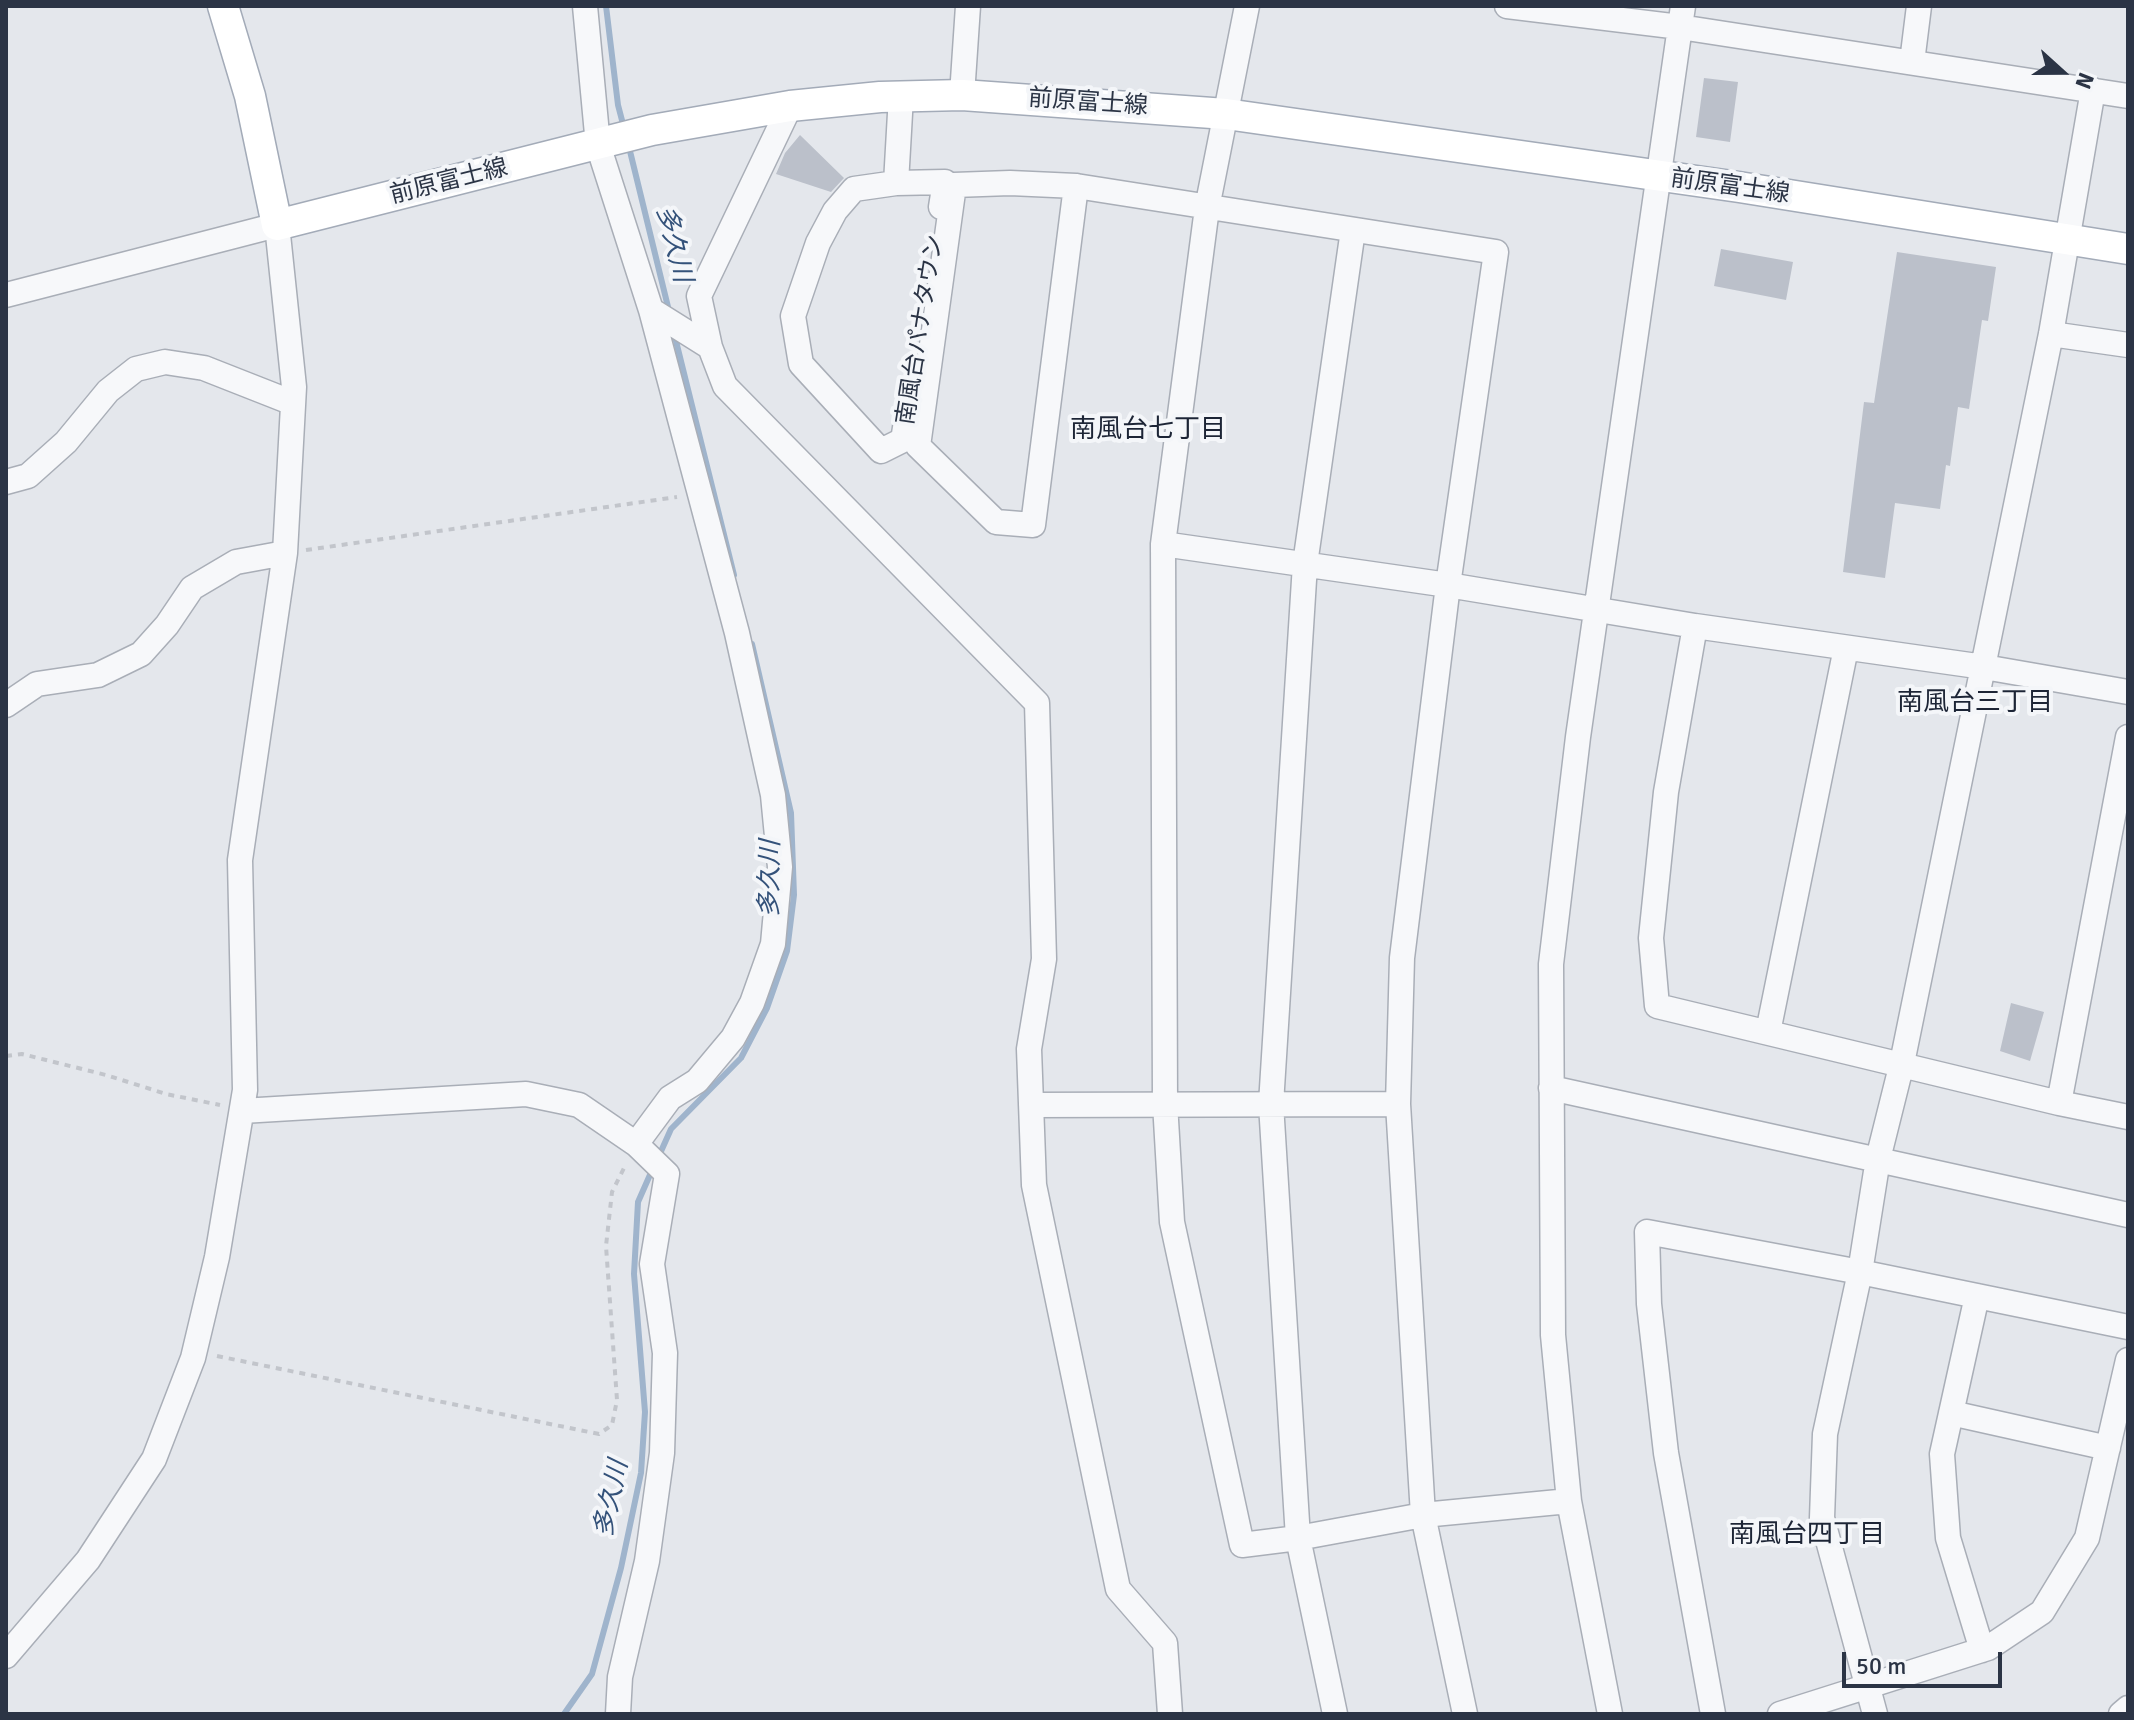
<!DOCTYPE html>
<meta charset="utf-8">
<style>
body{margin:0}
#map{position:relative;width:2134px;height:1720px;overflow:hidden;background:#e4e7ec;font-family:Signika,sans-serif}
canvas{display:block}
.frame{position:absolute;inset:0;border:8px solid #2b3445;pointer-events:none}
.north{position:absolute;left:2022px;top:32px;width:80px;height:80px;-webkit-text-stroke:6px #f4f6f9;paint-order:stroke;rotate:111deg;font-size:22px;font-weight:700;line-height:32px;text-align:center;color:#2b3445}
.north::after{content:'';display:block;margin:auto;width:28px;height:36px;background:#2b3445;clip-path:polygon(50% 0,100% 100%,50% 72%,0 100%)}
.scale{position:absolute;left:1842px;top:1652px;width:160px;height:36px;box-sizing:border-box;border:4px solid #2b3445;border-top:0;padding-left:10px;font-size:24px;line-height:28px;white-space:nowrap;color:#2b3445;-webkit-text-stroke:6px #f4f6f9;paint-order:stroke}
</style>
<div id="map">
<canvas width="2134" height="1720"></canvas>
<div class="frame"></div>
<div class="north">N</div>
<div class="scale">50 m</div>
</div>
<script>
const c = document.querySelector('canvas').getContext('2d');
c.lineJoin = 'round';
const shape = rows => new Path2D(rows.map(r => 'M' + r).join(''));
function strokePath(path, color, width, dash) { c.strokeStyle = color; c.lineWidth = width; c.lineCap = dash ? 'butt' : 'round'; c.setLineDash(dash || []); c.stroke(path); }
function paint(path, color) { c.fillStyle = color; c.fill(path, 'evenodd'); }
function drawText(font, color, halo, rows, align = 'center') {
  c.font = font + ' Signika,"Noto Sans JP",sans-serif'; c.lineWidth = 8; c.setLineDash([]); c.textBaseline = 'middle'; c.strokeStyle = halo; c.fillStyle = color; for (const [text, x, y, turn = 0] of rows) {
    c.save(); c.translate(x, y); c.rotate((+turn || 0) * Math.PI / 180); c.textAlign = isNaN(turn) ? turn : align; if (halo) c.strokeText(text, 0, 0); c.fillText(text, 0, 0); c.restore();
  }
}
const stream = shape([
 [606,6,618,105,624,128],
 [628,143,669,311],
 [674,333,734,575],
 [658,1158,671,1129,741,1058,767,1008,787,951,794,895,791,813,752,644],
 [564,1714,592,1674,621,1568,641,1473,645,1412,634,1274,638,1202,653,1168]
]);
const building = shape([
 [1704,78,1738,82,1730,142,1696,137],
 [800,135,844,178,831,192,776,174,785,153],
 [1721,249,1793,262,1786,300,1714,286],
 [1897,252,1996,267,1988,321,1982,320,1969,409,1958,407,1950,466,1946,465,1940,509,1895,503,1885,578,1843,572,1864,402,1874,403],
 [2011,1003,2044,1012,2030,1061,2000,1051]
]);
const path = shape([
 [306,550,677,497],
 [6,1056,22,1054,106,1075,166,1094,220,1105],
 [217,1356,599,1434,612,1425,617,1400,606,1246,612,1192,626,1164]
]);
const minor = shape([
 [585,6,598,145,651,310,737,633,773,795,780,867,773,944,752,1003,733,1038,697,1081,670,1098,636,1144],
 [1247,6,1207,208,1163,544,1165,1103,1172,1222,1242,1545,1298,1538,1423,1515,1569,1501],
 [1507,6,1680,27,2128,96],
 [1912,62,1919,6],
 [962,95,968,6],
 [901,96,896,183,854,189,835,211,818,243,793,316,801,364,881,451,903,440,908,410],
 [790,106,699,296,710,347,725,386,1037,703,1044,959,1029,1049,1034,1185,1118,1589,1165,1643,1170,1714],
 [896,183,945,182,941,207],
 [1076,186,1033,525,996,522,918,446,954,185,1010,183,1076,186,1496,252,1448,585,1402,958,1398,1104,1423,1515,1465,1714],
 [6,295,277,225,294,387,285,553,240,860,245,1090,217,1257,193,1358,154,1459,88,1560,6,1656],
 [651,310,710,347],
 [2051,334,2128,345],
 [6,482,28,476,66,442,108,391,136,369,165,362,204,368,293,403],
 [1163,544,1448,585,1695,626,1984,667,2128,692],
 [1695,626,1666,792,1651,938,1657,1006,2059,1103,2128,1117],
 [6,705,37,684,98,675,141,654,167,625,192,588,236,562,285,553],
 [1768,1032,1846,648],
 [1551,1088,2128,1215],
 [2059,1103,2128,737],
 [1031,1105,1398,1104],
 [242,1111,526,1094,579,1105,636,1144,667,1174,652,1264,665,1353,662,1453,647,1561,620,1677,618,1714],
 [1977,1296,1942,1454,1948,1538,1982,1650],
 [1951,1413,2108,1448],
 [1335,1714,1298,1538,1271,1104,1305,564,1353,230],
 [1610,1714,1569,1501,1553,1335,1551,964,1578,737,1683,6],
 [1713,1714,1666,1453,1649,1304,1647,1232,1860,1272,2128,1327],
 [1780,1714,1988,1648,2042,1612,2087,1538,2128,1360],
 [1875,1714,1822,1518,1825,1434,1860,1272,1878,1159,1902,1063,2051,334,2093,90],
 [2121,1714,2128,1708]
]);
const major = shape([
 [223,6,250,96,277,225,652,130,790,106,880,97,962,95,1226,114,1739,187,2128,249]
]);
const streetNames = [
 ["前原富士線",1088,103,4],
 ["前原富士線",449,182,-14],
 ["前原富士線",1730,187,8],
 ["南風台パナタウン",921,330,-81]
];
const waterNames = [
 ["多久川",673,244,76],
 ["多久川",771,879,-89],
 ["多久川",612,1499,-78]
];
const neighbourhoodNames = [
 ["南風台七丁目",1148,430],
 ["南風台三丁目",1975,703],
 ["南風台四丁目",1807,1535]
];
strokePath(stream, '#9fb4cc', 6);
paint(building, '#bbc0ca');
strokePath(minor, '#a9aeb7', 27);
strokePath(major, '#a3abb8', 33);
strokePath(path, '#c2c5cb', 4, [6, 6]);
strokePath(minor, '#f7f8fa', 24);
strokePath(major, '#fff', 30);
drawText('24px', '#2b3445', '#f4f6f9', streetNames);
drawText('italic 26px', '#34527a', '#f4f6f9', waterNames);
drawText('26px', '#1d2536', '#f4f6f9', neighbourhoodNames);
</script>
